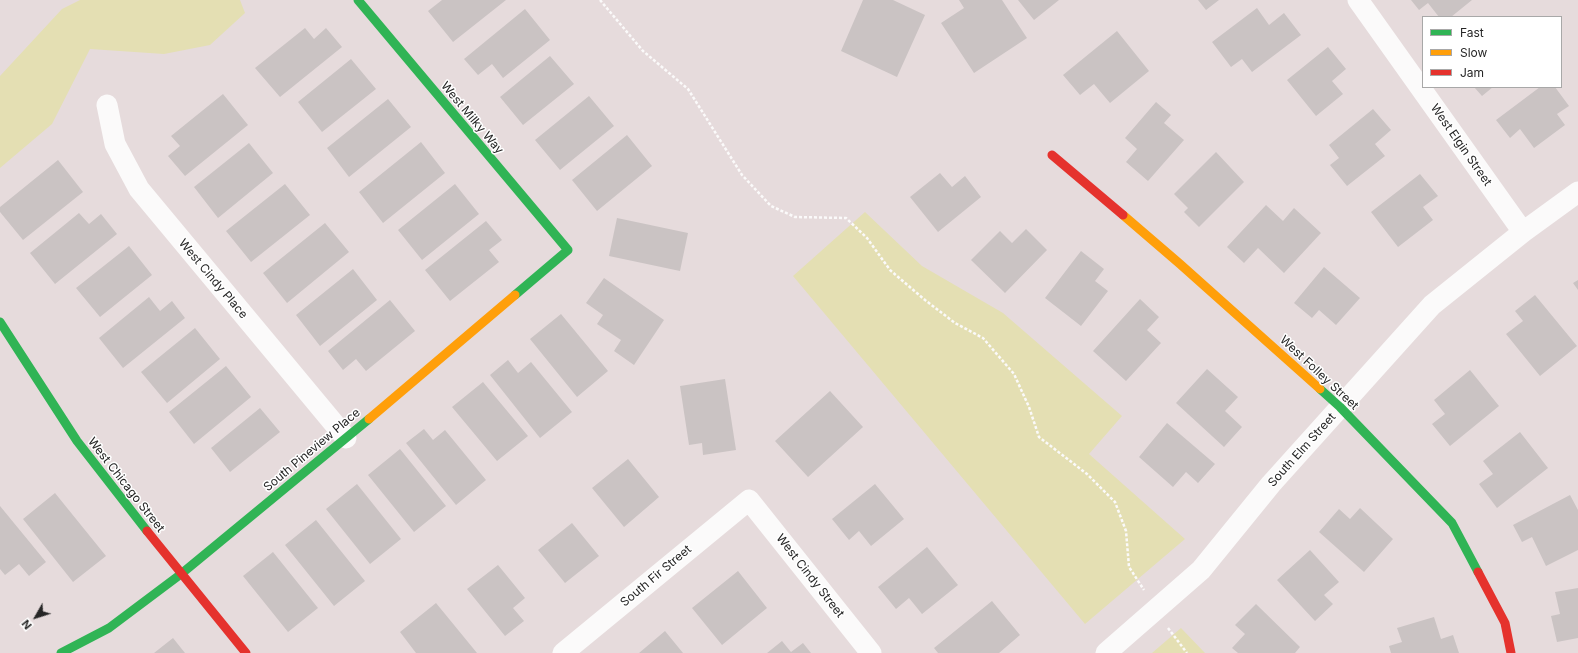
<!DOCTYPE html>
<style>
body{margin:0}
#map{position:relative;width:1578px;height:653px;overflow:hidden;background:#e6dbdc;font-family:Inter,sans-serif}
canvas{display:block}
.legend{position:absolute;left:1422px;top:16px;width:140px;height:72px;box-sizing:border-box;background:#fff;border:1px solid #a8a8a8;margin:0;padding:5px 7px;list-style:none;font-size:12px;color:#262626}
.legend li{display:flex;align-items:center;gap:8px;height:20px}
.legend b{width:20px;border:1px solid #a8a8a8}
.north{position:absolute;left:16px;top:597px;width:40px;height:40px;-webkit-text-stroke:3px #fff;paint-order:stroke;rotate:231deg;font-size:11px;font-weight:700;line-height:16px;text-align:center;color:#262626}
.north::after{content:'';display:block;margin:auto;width:14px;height:18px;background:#262626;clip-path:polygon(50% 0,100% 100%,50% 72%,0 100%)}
</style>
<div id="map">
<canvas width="1578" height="653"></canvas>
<ul class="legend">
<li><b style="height:5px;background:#30b455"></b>Fast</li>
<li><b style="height:5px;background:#ff9f0a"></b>Slow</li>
<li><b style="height:5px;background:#e5322d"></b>Jam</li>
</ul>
<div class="north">N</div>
</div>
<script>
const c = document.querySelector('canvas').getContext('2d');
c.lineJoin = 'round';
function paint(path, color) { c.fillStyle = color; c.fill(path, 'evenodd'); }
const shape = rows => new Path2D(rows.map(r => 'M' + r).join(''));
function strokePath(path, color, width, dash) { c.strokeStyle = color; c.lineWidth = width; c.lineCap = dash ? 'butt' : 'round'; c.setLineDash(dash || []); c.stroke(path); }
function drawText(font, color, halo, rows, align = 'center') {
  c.font = font + ' Inter,sans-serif'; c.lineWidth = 3; c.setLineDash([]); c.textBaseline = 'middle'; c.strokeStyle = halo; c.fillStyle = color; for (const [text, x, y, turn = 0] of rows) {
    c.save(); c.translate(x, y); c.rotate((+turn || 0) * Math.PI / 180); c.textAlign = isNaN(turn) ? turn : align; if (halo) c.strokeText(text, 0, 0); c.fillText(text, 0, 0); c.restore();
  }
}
const green = shape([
 [80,0,240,0,245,13,210,45,164,54,90,49,52,124,0,168,0,76,62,9],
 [865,212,922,266,1003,313,1122,416,1089,454,1185,539,1085,624,793,276],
 [1181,628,1205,653,1152,653]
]);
const building = shape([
 [442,0,506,0,453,42,428,11],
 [863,0,893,0,925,15,897,77,841,51],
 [959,0,1002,0,1027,38,974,73,941,23,964,8],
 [1018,0,1059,0,1034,20],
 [1198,0,1219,0,1206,10],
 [1411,0,1472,0,1451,17,1439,17,1428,3,1419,10],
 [1257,8,1269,25,1284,13,1301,35,1252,72,1242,59,1231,67,1212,42],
 [525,9,550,40,503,78,492,64,478,75,464,59],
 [305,28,314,39,326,28,342,47,280,97,255,68],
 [1117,31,1149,71,1110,103,1094,84,1080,95,1063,75],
 [1328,47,1346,69,1332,81,1343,94,1316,116,1287,80],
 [550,56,574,84,523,125,500,97],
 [351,59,376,89,322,132,298,102],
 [1474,87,1493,87,1482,96],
 [1540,87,1555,87,1569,106,1557,114,1565,125,1534,148,1520,129,1510,138,1496,120],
 [223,94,248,125,185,176,168,156,180,146,171,136],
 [589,96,614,126,560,170,535,140],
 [388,99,411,127,349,177,327,148],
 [1156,102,1171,115,1164,123,1184,140,1148,181,1126,162,1137,149,1125,138],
 [1373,109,1391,130,1375,144,1385,156,1347,186,1330,165,1339,158,1329,145],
 [627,135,652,166,597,211,572,180],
 [421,142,445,173,383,223,359,192],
 [249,143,273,173,218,218,194,187],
 [1216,152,1244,182,1199,227,1184,212,1188,208,1174,194],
 [58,160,83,192,23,240,0,212,0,207],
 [940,173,952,187,965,176,981,197,938,232,910,197],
 [1420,174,1438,196,1423,207,1433,220,1398,247,1371,212],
 [285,184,310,215,251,262,226,231],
 [455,184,479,214,422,260,398,230],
 [1266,205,1283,221,1294,208,1321,233,1284,273,1258,248,1244,263,1227,247],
 [79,213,89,224,101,214,117,234,55,284,30,253],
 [617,218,688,233,680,271,609,256],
 [486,221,502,240,489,250,499,262,450,301,425,270],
 [325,223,349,252,287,303,263,273],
 [1026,229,1047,250,1005,293,971,260,1000,231,1012,243],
 [129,246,152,275,100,317,76,288],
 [1081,251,1104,269,1095,281,1108,291,1081,326,1045,298],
 [1324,267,1360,298,1336,325,1319,310,1312,318,1294,303],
 [353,269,377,300,320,346,296,315],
 [604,278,664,320,634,365,614,351,621,340,597,324,603,315,586,303],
 [1578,280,1578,290,1573,283],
 [1535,295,1577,346,1540,376,1506,334,1523,321,1515,311],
 [149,297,160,311,172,301,185,318,123,368,99,338],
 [1140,299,1159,317,1147,330,1161,343,1126,381,1093,351],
 [390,300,415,331,366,371,356,359,343,370,328,351],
 [561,314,608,371,577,397,530,339],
 [195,328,220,359,167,403,141,372],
 [508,360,518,373,531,362,572,412,540,438,490,375],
 [226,366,251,397,194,444,169,412],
 [1207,369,1238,397,1225,411,1242,427,1224,447,1176,403],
 [1470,370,1499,406,1450,446,1432,424,1445,414,1434,400],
 [725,379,736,450,703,455,702,443,689,445,680,386],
 [483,382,528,436,497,461,452,407],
 [830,391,863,427,808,477,775,441],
 [260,408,280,432,230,472,211,448],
 [1167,423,1215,464,1198,483,1186,472,1173,487,1139,457],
 [424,429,433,440,445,430,486,480,456,505,406,443],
 [1520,432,1548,468,1497,508,1479,484,1493,474,1483,461],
 [400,449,446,506,414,532,368,475],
 [628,459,659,497,624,527,592,488],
 [357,484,401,539,370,564,326,509],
 [875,484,904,519,871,546,859,531,849,540,832,519],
 [55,493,106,556,73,582,23,519],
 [1570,495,1578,510,1578,550,1546,566,1532,537,1522,542,1513,525],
 [0,506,46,562,29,576,19,564,5,575,0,569],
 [1360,508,1393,539,1364,572,1319,532,1339,509,1350,519],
 [316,520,365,581,334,606,285,545],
 [572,523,599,556,565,583,538,550],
 [927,547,958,585,922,614,909,598,896,609,878,587],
 [1310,550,1339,582,1324,595,1333,604,1315,621,1277,580],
 [273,552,318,608,288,632,243,576],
 [498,565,525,598,513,608,524,621,505,636,467,589],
 [738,571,767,608,722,645,692,608],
 [1578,588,1578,638,1557,642,1551,616,1560,614,1555,592],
 [992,601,1020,635,999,653,938,653,934,648],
 [436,603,477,653,416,653,400,632],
 [1256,604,1300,647,1295,653,1238,653,1232,648,1245,634,1235,625],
 [1434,617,1441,639,1453,635,1459,653,1391,653,1389,646,1402,642,1397,628],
 [665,631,683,653,639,653],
 [173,638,185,653,154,653],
 [782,641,791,652,803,643,811,653,767,653]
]);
const path = shape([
 [600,0,643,51,688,89,742,175,771,206,795,217,846,218,867,238,890,270,925,300,955,323,983,338,1014,374,1029,407,1039,437,1087,474,1115,502,1126,531,1129,567,1144,590],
 [1168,628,1187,653]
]);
const street = shape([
 [1358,0,1523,232],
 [107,105,115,144,139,189,346,438],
 [563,653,749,500,871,653],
 [1106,653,1201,570,1271,484,1432,305,1523,232,1578,192]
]);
const fast = shape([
 [358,0,568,250,515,295],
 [0,322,77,441,147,531],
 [1320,389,1340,407,1452,523,1478,572],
 [61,653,109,628,181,574,369,419]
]);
const slow = shape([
 [1123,215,1180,264,1320,389],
 [369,419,515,295]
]);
const jam = shape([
 [1052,155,1123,215],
 [147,531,246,653],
 [1478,572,1505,623,1511,653]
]);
const streetNames = [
 ["West Milky Way",472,118,50],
 ["West Elgin Street",1461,145,55],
 ["West Cindy Place",213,279,50],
 ["West Folley Street",1319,373,43],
 ["South Pineview Place",312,450,-40],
 ["South Elm Street",1302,450,-48],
 ["West Chicago Street",126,485,52],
 ["South Fir Street",656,576,-40],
 ["West Cindy Street",810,576,52]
];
paint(green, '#e4dfb3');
paint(building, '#cac3c3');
strokePath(path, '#fbfafa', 2.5, [3, 2]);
strokePath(street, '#fbfafa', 21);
strokePath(fast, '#30b455', 9);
strokePath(slow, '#ff9f0a', 9);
strokePath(jam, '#e5322d', 9);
drawText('12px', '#262626', '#fff', streetNames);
</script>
